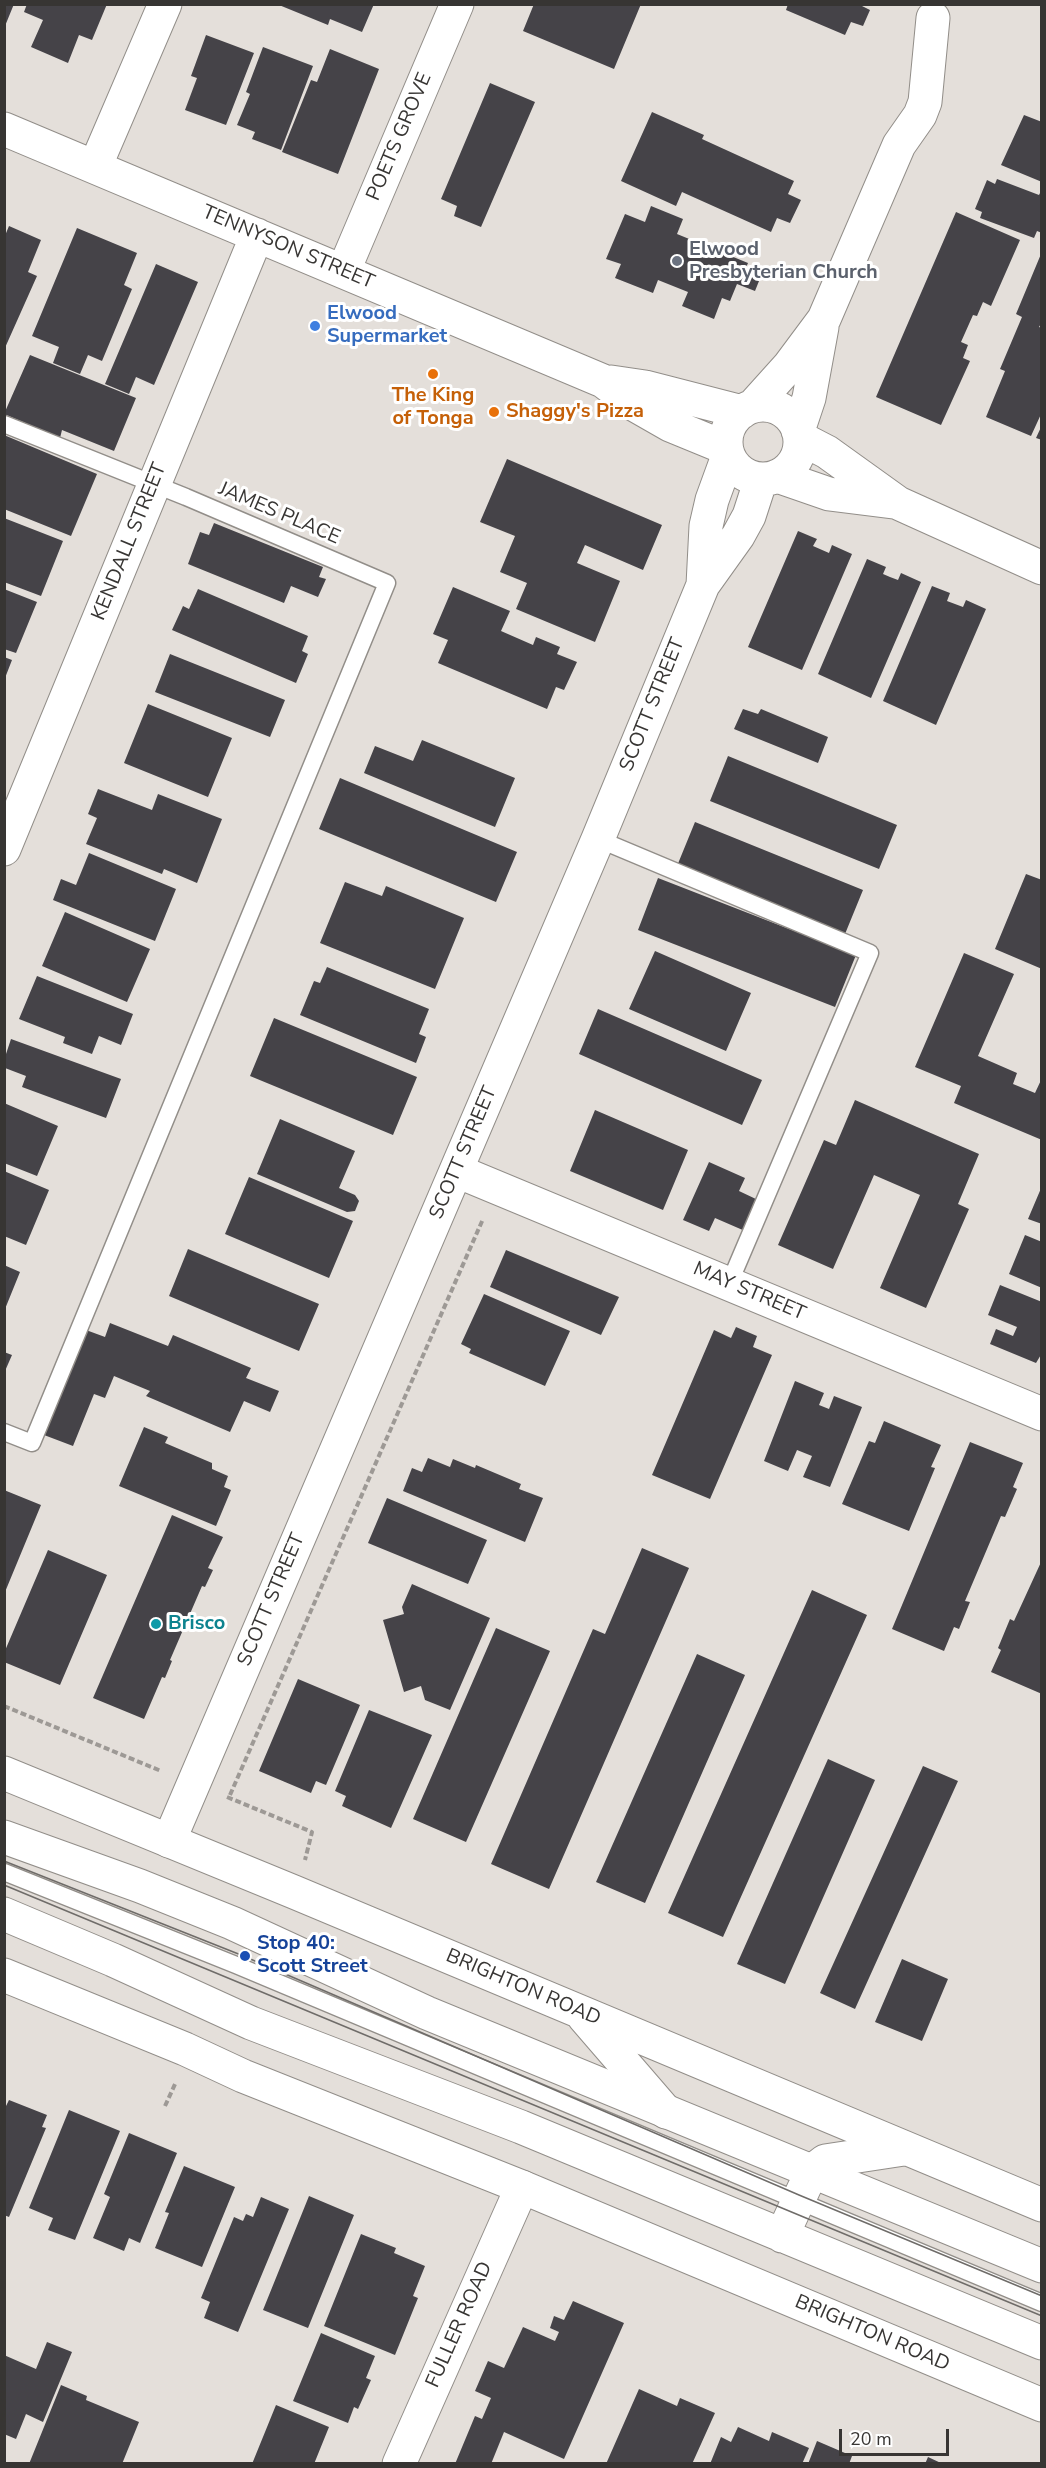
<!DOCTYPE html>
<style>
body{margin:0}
#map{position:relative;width:1046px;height:2468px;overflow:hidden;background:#e4dfda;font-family:"Nunito Sans",sans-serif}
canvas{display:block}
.frame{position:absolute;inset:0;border:6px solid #373533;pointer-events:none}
.scale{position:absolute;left:839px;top:2429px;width:110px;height:27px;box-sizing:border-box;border:3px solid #373533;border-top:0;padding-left:8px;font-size:18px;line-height:21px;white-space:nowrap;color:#373533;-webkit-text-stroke:4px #fff;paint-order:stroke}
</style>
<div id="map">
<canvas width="1046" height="2468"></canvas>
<div class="frame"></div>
<div class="scale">20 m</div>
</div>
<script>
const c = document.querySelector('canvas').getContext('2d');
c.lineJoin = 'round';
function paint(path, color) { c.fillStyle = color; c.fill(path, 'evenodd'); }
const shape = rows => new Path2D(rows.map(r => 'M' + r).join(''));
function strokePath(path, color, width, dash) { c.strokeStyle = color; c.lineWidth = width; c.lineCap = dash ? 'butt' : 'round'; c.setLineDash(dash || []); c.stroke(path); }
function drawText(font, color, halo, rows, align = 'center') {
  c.font = font + ' "Nunito Sans",sans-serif'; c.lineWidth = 6; c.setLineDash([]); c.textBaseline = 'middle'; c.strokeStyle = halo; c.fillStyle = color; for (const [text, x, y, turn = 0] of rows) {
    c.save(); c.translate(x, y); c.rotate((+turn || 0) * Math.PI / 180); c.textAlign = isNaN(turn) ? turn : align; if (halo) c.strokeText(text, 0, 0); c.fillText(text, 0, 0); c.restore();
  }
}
const building = shape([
 [4,4,14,4,5,26,4,26],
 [27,4,107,4,92,40,79,35,68,63,31,47,43,20,24,12],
 [374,4,362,32,330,19,328,25,279,5],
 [534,4,641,4,614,69,523,31],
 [788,4,858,4,870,10,863,26,851,22,845,35,786,10],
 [206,35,254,53,226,125,185,110,197,78,191,76],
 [263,47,313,66,281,150,252,139,255,132,237,125,250,94,246,92],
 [330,49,379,69,338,174,282,152,311,80,317,82],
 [490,83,535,102,481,227,454,216,457,206,441,199],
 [652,112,704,135,702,139,794,181,788,194,801,200,790,223,777,218,771,232,682,192,676,206,621,181],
 [1024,115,1042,122,1042,182,1001,165],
 [997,179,1039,195,1042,189,1042,233,1037,231,1034,238,980,218,982,212,975,209,987,180,995,184],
 [651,206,683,219,677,234,748,263,745,270,761,276,755,291,737,284,730,301,722,298,714,319,682,306,688,292,658,280,653,293,615,278,621,264,606,259,625,214,645,222],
 [956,212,1020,240,991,306,983,302,977,316,973,315,961,342,968,345,963,358,970,361,941,425,876,397],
 [9,226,41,240,28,272,37,276,4,350,4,238],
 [77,228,137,253,124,285,132,289,102,361,88,355,80,374,53,363,59,347,32,336],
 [1041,254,1042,322,1039,327,1042,328,1042,412,1031,436,986,417,1005,371,1000,369,1022,317,1016,314],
 [156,264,198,282,154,385,136,377,129,394,105,384],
 [30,355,136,398,114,451,62,430,60,438,4,414],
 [1042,425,1042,440,1036,438],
 [4,435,97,474,71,536,4,509],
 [507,459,662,525,643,570,585,545,577,563,620,581,595,642,516,609,527,583,500,572,515,536,480,522],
 [4,518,63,541,41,596,4,582],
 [214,523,323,567,319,577,326,579,318,597,291,586,284,603,188,564,200,532,209,535],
 [798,531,817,539,813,546,829,553,832,545,852,554,802,670,748,647],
 [867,559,886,567,883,574,890,577,898,580,901,573,921,582,871,698,818,674],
 [932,586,950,593,947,601,963,607,966,600,986,609,936,725,883,701],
 [453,587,510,611,501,631,533,645,536,637,560,647,557,654,577,662,564,690,556,687,547,709,438,663,448,640,433,634],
 [4,589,37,602,16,653,4,649],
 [198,589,308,636,302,651,308,654,296,683,172,630,183,606,189,609],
 [170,654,285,700,270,737,155,692],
 [4,657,12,660,5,678,4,678],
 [148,704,232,738,208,797,124,763],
 [743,709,758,714,761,709,828,737,818,763,734,729],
 [422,740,515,778,495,827,364,773,375,746,413,761],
 [728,756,897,825,879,869,710,801],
 [340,778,517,852,496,902,319,829],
 [98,789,152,810,158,794,222,819,197,883,164,869,162,874,86,844,97,818,88,814],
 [695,822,863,890,845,934,677,866],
 [89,853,176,889,155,941,53,900,61,879,76,885],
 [1026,874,1042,880,1042,969,995,949],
 [658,878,856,955,835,1007,638,930],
 [345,882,382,896,386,886,464,918,435,989,320,943],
 [65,912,150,949,127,1002,42,966],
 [655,951,751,993,726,1051,629,1009],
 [964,953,1014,974,978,1056,1017,1073,1013,1084,1035,1093,1042,1078,1042,1140,954,1103,961,1086,915,1067],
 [327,967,429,1009,419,1034,426,1037,416,1063,300,1015,314,981,320,983],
 [37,976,133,1014,121,1045,99,1036,92,1054,63,1043,65,1037,19,1019],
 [598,1009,762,1080,742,1125,579,1054],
 [274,1018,417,1077,393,1135,250,1076],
 [11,1039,121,1079,106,1118,22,1087,26,1076,5,1068,5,1057],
 [855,1100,979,1154,958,1204,969,1209,926,1308,880,1288,920,1195,874,1175,833,1269,778,1245,824,1140,836,1145],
 [4,1103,58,1126,37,1176,4,1163],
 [595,1110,688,1150,663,1210,570,1171],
 [280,1119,355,1151,339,1188,355,1195,359,1201,355,1211,347,1212,257,1174],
 [709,1162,745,1178,739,1191,758,1200,745,1231,715,1218,709,1231,683,1220],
 [4,1171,49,1190,26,1245,4,1236],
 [249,1177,353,1221,329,1278,225,1234],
 [1042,1186,1042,1224,1028,1219],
 [1025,1235,1042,1242,1042,1288,1009,1274],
 [188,1249,319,1304,299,1351,169,1296],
 [506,1250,619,1297,601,1335,490,1287],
 [4,1265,20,1272,5,1309,4,1309],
 [1000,1285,1042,1302,1042,1353,1036,1363,990,1344,996,1329,1013,1336,1017,1327,988,1315],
 [484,1294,570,1331,545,1386,469,1353,471,1349,461,1344],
 [110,1323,168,1346,173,1335,251,1368,246,1378,279,1391,270,1412,244,1401,230,1432,146,1396,150,1391,114,1376,105,1398,94,1394,73,1446,44,1435,86,1330,105,1337],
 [736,1327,757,1336,753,1347,772,1355,710,1499,652,1475,714,1330,731,1338],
 [4,1352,12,1355,5,1371,4,1371],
 [795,1381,824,1393,819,1405,829,1409,834,1396,862,1407,830,1487,803,1477,812,1456,797,1450,788,1471,764,1461],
 [884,1421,941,1445,931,1467,935,1468,909,1531,842,1504,869,1441,875,1443],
 [144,1427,168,1437,165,1443,212,1463,212,1469,228,1476,224,1487,231,1490,216,1526,119,1486],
 [970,1442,1023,1463,1013,1487,1017,1489,1005,1517,1001,1516,965,1601,970,1602,959,1629,954,1627,944,1651,892,1629],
 [428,1458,450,1467,453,1459,475,1468,476,1465,521,1484,519,1489,543,1498,525,1542,403,1491,412,1468,422,1472],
 [4,1490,41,1505,5,1592,4,1592],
 [387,1498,487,1540,468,1584,368,1543],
 [172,1515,223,1537,208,1568,213,1570,205,1587,202,1586,170,1660,172,1661,165,1678,162,1677,144,1719,93,1698],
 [642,1548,689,1568,549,1889,491,1864,593,1629,605,1634],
 [48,1550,107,1575,60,1685,4,1662,4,1653],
 [1042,1560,1042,1694,991,1672,1001,1650,998,1648,1010,1619,1014,1621],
 [412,1584,490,1618,450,1710,425,1700,421,1686,404,1692,383,1620,404,1614,402,1607],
 [812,1590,867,1615,723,1937,668,1913],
 [496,1628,550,1651,466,1842,413,1819],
 [697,1654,745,1675,645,1903,596,1882],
 [298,1679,360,1705,326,1785,316,1781,311,1793,259,1771],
 [369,1710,432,1735,391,1828,342,1806,346,1796,335,1791],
 [828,1759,875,1780,785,1984,737,1964],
 [923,1766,958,1781,855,2009,820,1993],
 [902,1959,948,1979,922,2041,875,2022],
 [9,2100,47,2115,42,2127,46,2128,9,2217,4,2215,4,2110],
 [69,2110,120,2131,75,2240,48,2230,53,2218,29,2208],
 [129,2133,177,2153,140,2243,129,2238,124,2251,93,2238,110,2197,104,2194],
 [184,2166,235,2187,202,2267,155,2248,169,2213,165,2212],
 [309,2196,354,2215,308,2328,263,2310],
 [261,2197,289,2209,238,2332,204,2318,210,2302,201,2298,234,2217,243,2221,246,2214,253,2217],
 [361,2234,396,2248,394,2253,425,2266,413,2296,418,2298,395,2355,324,2326],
 [573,2301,624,2323,564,2459,504,2432,491,2464,455,2464,475,2416,482,2419,491,2398,475,2391,488,2361,504,2368,523,2327,555,2341,559,2332,550,2328,554,2316,564,2320],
 [321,2333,375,2356,366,2378,371,2380,358,2409,354,2407,348,2423,293,2401],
 [47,2342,72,2352,43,2422,26,2414,16,2439,4,2434,4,2355,36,2369],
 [61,2385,87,2396,86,2400,139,2422,122,2464,29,2464],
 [639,2389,677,2406,680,2398,715,2413,692,2464,606,2464],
 [276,2405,329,2427,314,2464,252,2464],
 [738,2427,769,2441,772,2432,809,2448,802,2464,710,2464,721,2437,731,2442],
 [817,2441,852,2456,849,2464,808,2464],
 [928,2457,943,2464,925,2464]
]);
const path = shape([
 [4,1706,161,1771],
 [230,1795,483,1219],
 [227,1797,312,1832,305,1860],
 [165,2106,176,2082]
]);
const lane = shape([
 [4,424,186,497,387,583,32,1443,4,1432],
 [598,839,870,953,729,1284],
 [4,1872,236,1965,1042,2303]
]);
const street = shape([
 [4,129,603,381,635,405,670,425,726,448],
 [95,167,165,4],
 [344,270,457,4],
 [611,382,645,387,742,412],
 '726 442a37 37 0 1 1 74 0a37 37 0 1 1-74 0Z',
 [753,406,789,366,824,319,899,145,920,115,925,102,933,18],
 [798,431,809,398,822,327],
 [800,438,827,452,898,503,1042,568],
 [777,476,829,494,893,502],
 [703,585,738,536,749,516,761,479],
 [4,849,257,235],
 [457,1171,1042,1414],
 [169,1841,598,839,703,585,706,526,712,500,728,456],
 [399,2464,522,2187]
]);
const primary = shape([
 [4,1773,294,1892,1042,2205],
 [4,1975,185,2049,243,2076,522,2187,1042,2405],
 [584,2017,666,2112],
 [812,2171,825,2161,904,2149]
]);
const highway = shape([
 [4,1837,140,1886,232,1923,427,2013,1042,2266],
 [4,1914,113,1960,251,2023,521,2127,1042,2343],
 [782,2236,812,2171]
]);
const tram = shape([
 [4,1861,241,1955,799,2195,1042,2296],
 [4,1885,1042,2316]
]);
const markers = [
 [677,261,6,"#6b7280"],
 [315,326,6,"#3f7fe0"],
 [433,374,6,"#e8710a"],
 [494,412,6,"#e8710a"],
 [156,1624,6,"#0f9aa8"],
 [245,1956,6,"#1a4fb4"]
];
const streetNames = [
 ["POETS GROVE",400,137,-67],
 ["TENNYSON STREET",288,248,23],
 ["JAMES PLACE",279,514,23],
 ["KENDALL STREET",130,542,-68],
 ["SCOTT STREET",653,705,-68],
 ["SCOTT STREET",464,1153,-67],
 ["MAY STREET",749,1292,23],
 ["SCOTT STREET",272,1600,-67],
 ["BRIGHTON ROAD",523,1988,23],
 ["FULLER ROAD",460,2325,-66],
 ["BRIGHTON ROAD",872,2334,23]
];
const worshipNames = [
 ["Elwood",689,250],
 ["Presbyterian Church",689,273]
];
const shopNames = [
 ["Elwood",327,314],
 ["Supermarket",327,337]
];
const foodNames = [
 ["The King",433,396],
 ["of Tonga",433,419],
 ["Shaggy's Pizza",506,412,"left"]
];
const cultureNames = [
 ["Brisco",168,1624]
];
const transitNames = [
 ["Stop 40:",257,1944],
 ["Scott Street",257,1967]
];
paint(building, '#454348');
strokePath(lane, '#928e89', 19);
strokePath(street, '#928e89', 35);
strokePath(primary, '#928e89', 35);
strokePath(highway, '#928e89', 35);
strokePath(path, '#9d9995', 4, [6, 3]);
strokePath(lane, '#fff', 16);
strokePath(street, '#fff', 33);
strokePath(primary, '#fff', 33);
strokePath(highway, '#fff', 33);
strokePath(tram, '#6f6c69', 1.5);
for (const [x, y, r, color] of markers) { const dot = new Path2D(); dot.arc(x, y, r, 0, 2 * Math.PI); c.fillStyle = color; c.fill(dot); strokePath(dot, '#fff', 2); }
drawText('20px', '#373533', '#fff', streetNames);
drawText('bold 20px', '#5b616d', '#fff', worshipNames, 'left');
drawText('bold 20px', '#366cbe', '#fff', shopNames, 'left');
drawText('bold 20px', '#c56008', '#fff', foodNames);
drawText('bold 20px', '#0d838f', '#fff', cultureNames, 'left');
drawText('bold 20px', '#164399', '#fff', transitNames, 'left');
</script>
